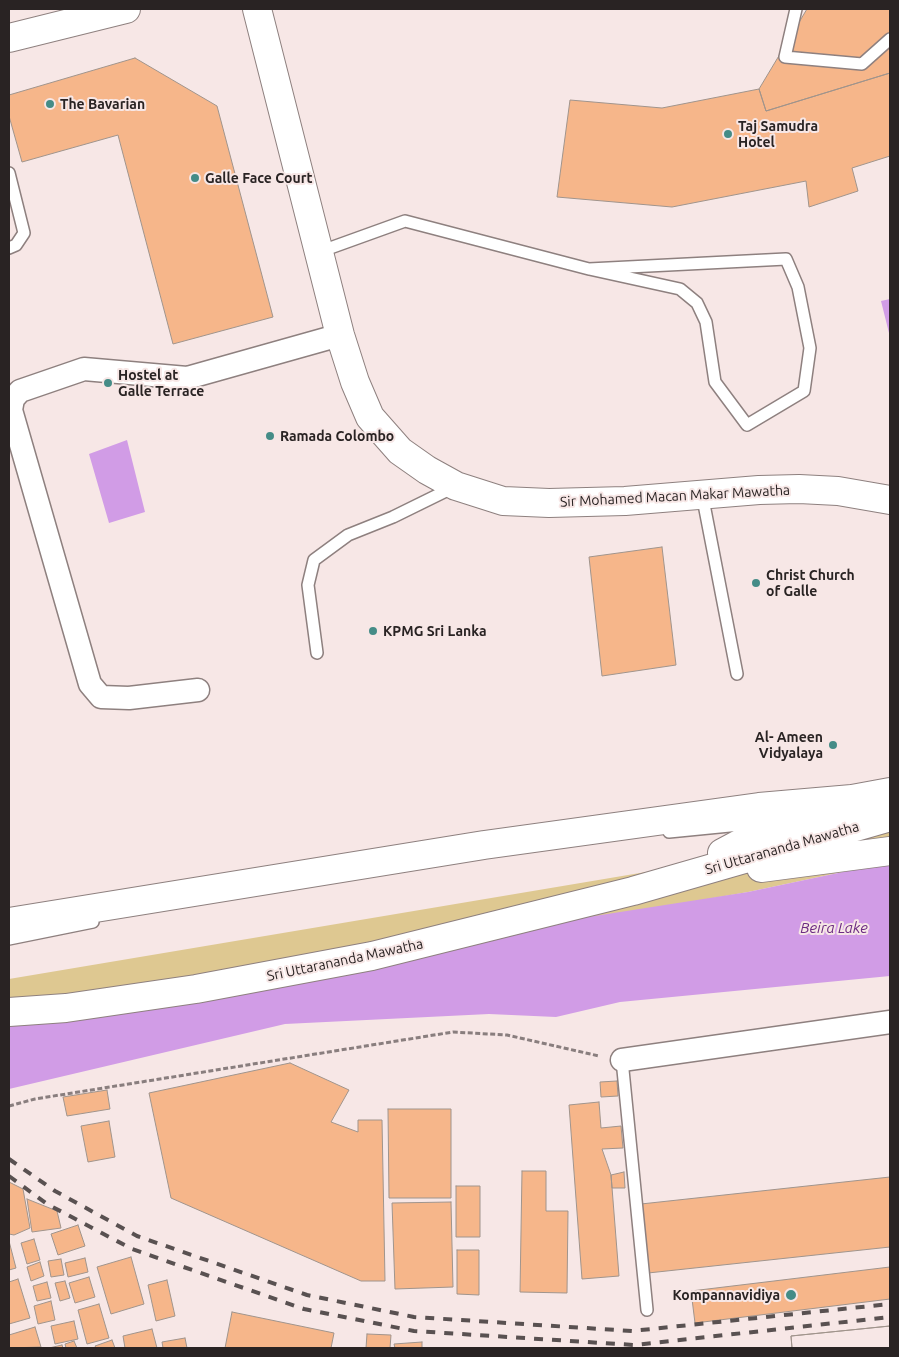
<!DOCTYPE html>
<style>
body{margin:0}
#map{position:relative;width:899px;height:1357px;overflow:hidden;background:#f7e7e6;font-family:Ubuntu,sans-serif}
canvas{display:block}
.frame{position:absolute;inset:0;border:10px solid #292323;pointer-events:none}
</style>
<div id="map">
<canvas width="899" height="1357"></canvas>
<div class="frame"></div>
</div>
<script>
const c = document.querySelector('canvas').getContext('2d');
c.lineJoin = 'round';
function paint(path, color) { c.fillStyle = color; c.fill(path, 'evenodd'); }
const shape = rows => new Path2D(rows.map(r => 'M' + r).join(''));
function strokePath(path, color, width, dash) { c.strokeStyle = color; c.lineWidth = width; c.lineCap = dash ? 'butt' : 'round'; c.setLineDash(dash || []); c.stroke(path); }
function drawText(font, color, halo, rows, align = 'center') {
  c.font = font + ' Ubuntu,sans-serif'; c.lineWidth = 4; c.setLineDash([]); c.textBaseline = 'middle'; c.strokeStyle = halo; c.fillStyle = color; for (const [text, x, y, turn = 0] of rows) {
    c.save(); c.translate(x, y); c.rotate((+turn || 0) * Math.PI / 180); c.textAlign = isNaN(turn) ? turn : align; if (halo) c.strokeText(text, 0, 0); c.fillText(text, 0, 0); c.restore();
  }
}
const green = shape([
 [890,831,890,862,748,892,9,1021,9,979]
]);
const water = shape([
 [890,299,890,337,881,301],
 [127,440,145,512,109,523,89,454],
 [890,862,890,976,620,1002,556,1017,489,1014,285,1024,9,1089,9,1021,486,933,748,892]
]);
const building = shape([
 [807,9,890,9,890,73,766,111,759,89,807,9],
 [135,58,217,106,273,317,173,344,118,135,22,162,9,116,9,95,135,58],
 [890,73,890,156,852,168,858,191,809,207,806,181,672,207,557,197,570,100,662,108,759,89,766,111,890,73],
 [662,547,676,665,602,676,589,557,662,547],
 [290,1063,349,1090,331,1122,358,1132,358,1120,382,1120,385,1281,361,1281,171,1198,149,1093,290,1063],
 [617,1081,618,1096,601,1097,600,1082,617,1081],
 [107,1090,110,1109,67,1116,63,1097,107,1090],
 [599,1102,601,1128,621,1126,623,1148,602,1149,611,1175,619,1276,582,1279,569,1105,599,1102],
 [388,1109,451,1109,451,1198,389,1198,388,1109],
 [109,1121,115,1157,88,1162,81,1126,109,1121],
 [522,1171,546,1171,546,1211,568,1211,567,1293,520,1292,522,1171],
 [624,1172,625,1188,612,1188,611,1175,624,1172],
 [890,1177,890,1247,648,1273,641,1204,890,1177],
 [9,1182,23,1189,30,1228,14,1235,9,1234,9,1182],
 [456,1186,480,1186,480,1237,456,1237,456,1186],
 [27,1199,57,1211,61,1228,32,1232,27,1199],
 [451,1202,453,1287,395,1289,392,1203,451,1202],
 [78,1225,85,1246,58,1255,51,1234,78,1225],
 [34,1239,40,1260,27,1264,21,1243,34,1239],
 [9,1241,16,1268,9,1270,9,1241],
 [457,1250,479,1250,479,1295,457,1294,457,1250],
 [131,1257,144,1304,111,1314,97,1267,131,1257],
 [85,1258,88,1272,68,1277,65,1263,85,1258],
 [61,1259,64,1275,51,1277,48,1261,61,1259],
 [40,1262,44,1276,31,1281,27,1267,40,1262],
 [890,1267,890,1299,695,1323,691,1291,890,1267],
 [89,1277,95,1297,75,1303,69,1283,89,1277],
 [18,1279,30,1318,9,1324,9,1282,18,1279],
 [167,1280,175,1316,156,1321,148,1285,167,1280],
 [65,1281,70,1298,60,1301,55,1283,65,1281],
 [47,1282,51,1298,37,1301,33,1286,47,1282],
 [51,1301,55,1320,38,1324,34,1306,51,1301],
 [99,1304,109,1338,87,1344,78,1310,99,1304],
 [232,1312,334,1333,331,1348,225,1348,232,1312],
 [74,1321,78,1339,55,1344,51,1326,74,1321],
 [890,1326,890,1348,792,1348,791,1336,890,1326],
 [890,1326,890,1348,792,1348,791,1336,890,1326],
 [35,1327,41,1347,9,1348,9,1335,35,1327],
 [152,1329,157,1348,125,1348,123,1336,152,1329],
 [367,1334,391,1335,390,1348,366,1348,367,1334],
 [185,1338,187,1348,163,1348,162,1342,185,1338],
 [112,1340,115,1348,96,1348,95,1346,112,1340],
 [74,1341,77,1348,66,1348,65,1344,74,1341],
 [422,1342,422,1348,395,1348,394,1344,422,1342],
 [62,1345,63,1348,49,1348,62,1345]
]);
const path = shape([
 [9,1106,35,1099,453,1032,507,1035,599,1056]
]);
const service = shape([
 [796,9,785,57,862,64,890,39],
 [9,173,24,233,16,245,9,248],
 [319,252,405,221,589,269,786,259,798,287,810,348,804,391,747,425,715,382,706,322,697,303,680,289,589,269],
 [702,494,737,674],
 [317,653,308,585,314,560,348,535,393,517,454,487],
 [669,832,760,823],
 [9,939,93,922],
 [622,1060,647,1310]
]);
const minor = shape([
 [198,690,129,698,101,697,90,684,11,410,13,399,20,391,84,369,187,378,340,335],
 [622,1060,890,1022]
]);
const primary = shape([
 [257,9,340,335,355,382,370,417,400,451,427,470,456,486,503,501,549,503,625,501,759,490,799,489,838,491,890,500],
 [722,853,784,820,852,799,890,792],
 [761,868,890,851],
 [9,922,484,845,759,807,852,799],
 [9,1012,66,1008,196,989,372,956,633,891,890,817]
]);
const trunk = shape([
 [9,38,126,9]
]);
const rail = shape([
 [9,1159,55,1191,137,1236,307,1295,414,1317,632,1331,890,1304],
 [9,1176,47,1204,132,1249,304,1309,414,1331,634,1345,890,1317]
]);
const markers = [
 [50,104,5,"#458c87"],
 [728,134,5,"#458c87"],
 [195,178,5,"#458c87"],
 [108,383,5,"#458c87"],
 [270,436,5,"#458c87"],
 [756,583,5,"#458c87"],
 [373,631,5,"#458c87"],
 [833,745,5,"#458c87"],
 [791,1295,6,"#458c87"]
];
const poiNames = [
 ["The Bavarian",60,104],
 ["Taj Samudra",738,126],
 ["Hotel",738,142],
 ["Galle Face Court",205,178],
 ["Hostel at",118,375],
 ["Galle Terrace",118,391],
 ["Ramada Colombo",280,436],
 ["Christ Church",766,575],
 ["of Galle",766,591],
 ["KPMG Sri Lanka",383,631],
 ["Al- Ameen",823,737,"right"],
 ["Vidyalaya",823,753,"right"],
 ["Kompannavidiya",780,1295,"right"]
];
const streetNames = [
 ["Sir Mohamed Macan Makar Mawatha",675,496,-3],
 ["Sri Uttarananda Mawatha",782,848,-16],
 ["Sri Uttarananda Mawatha",345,960,-12]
];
const waterNames = [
 ["Beira Lake",834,928]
];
paint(green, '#dec891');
paint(water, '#d19ce6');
paint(building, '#f6b68a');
strokePath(building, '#a0948c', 1);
strokePath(service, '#8e807f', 14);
strokePath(minor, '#8e807f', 25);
strokePath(primary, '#8e807f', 30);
strokePath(trunk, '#8e807f', 30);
strokePath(path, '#897e7e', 3, [5, 2.5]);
strokePath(service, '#fff', 11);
strokePath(minor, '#fff', 22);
strokePath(primary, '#fff', 28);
strokePath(trunk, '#fff', 28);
strokePath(rail, '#595151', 4, [9, 9]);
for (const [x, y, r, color] of markers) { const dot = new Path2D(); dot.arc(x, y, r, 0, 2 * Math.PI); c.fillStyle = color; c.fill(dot); strokePath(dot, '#f7e7e6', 2); }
drawText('bold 14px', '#292323', '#f7e7e6', poiNames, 'left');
drawText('14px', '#292323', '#f7e7e6', streetNames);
drawText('italic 15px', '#6c2b82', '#f7e7e6', waterNames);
</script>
